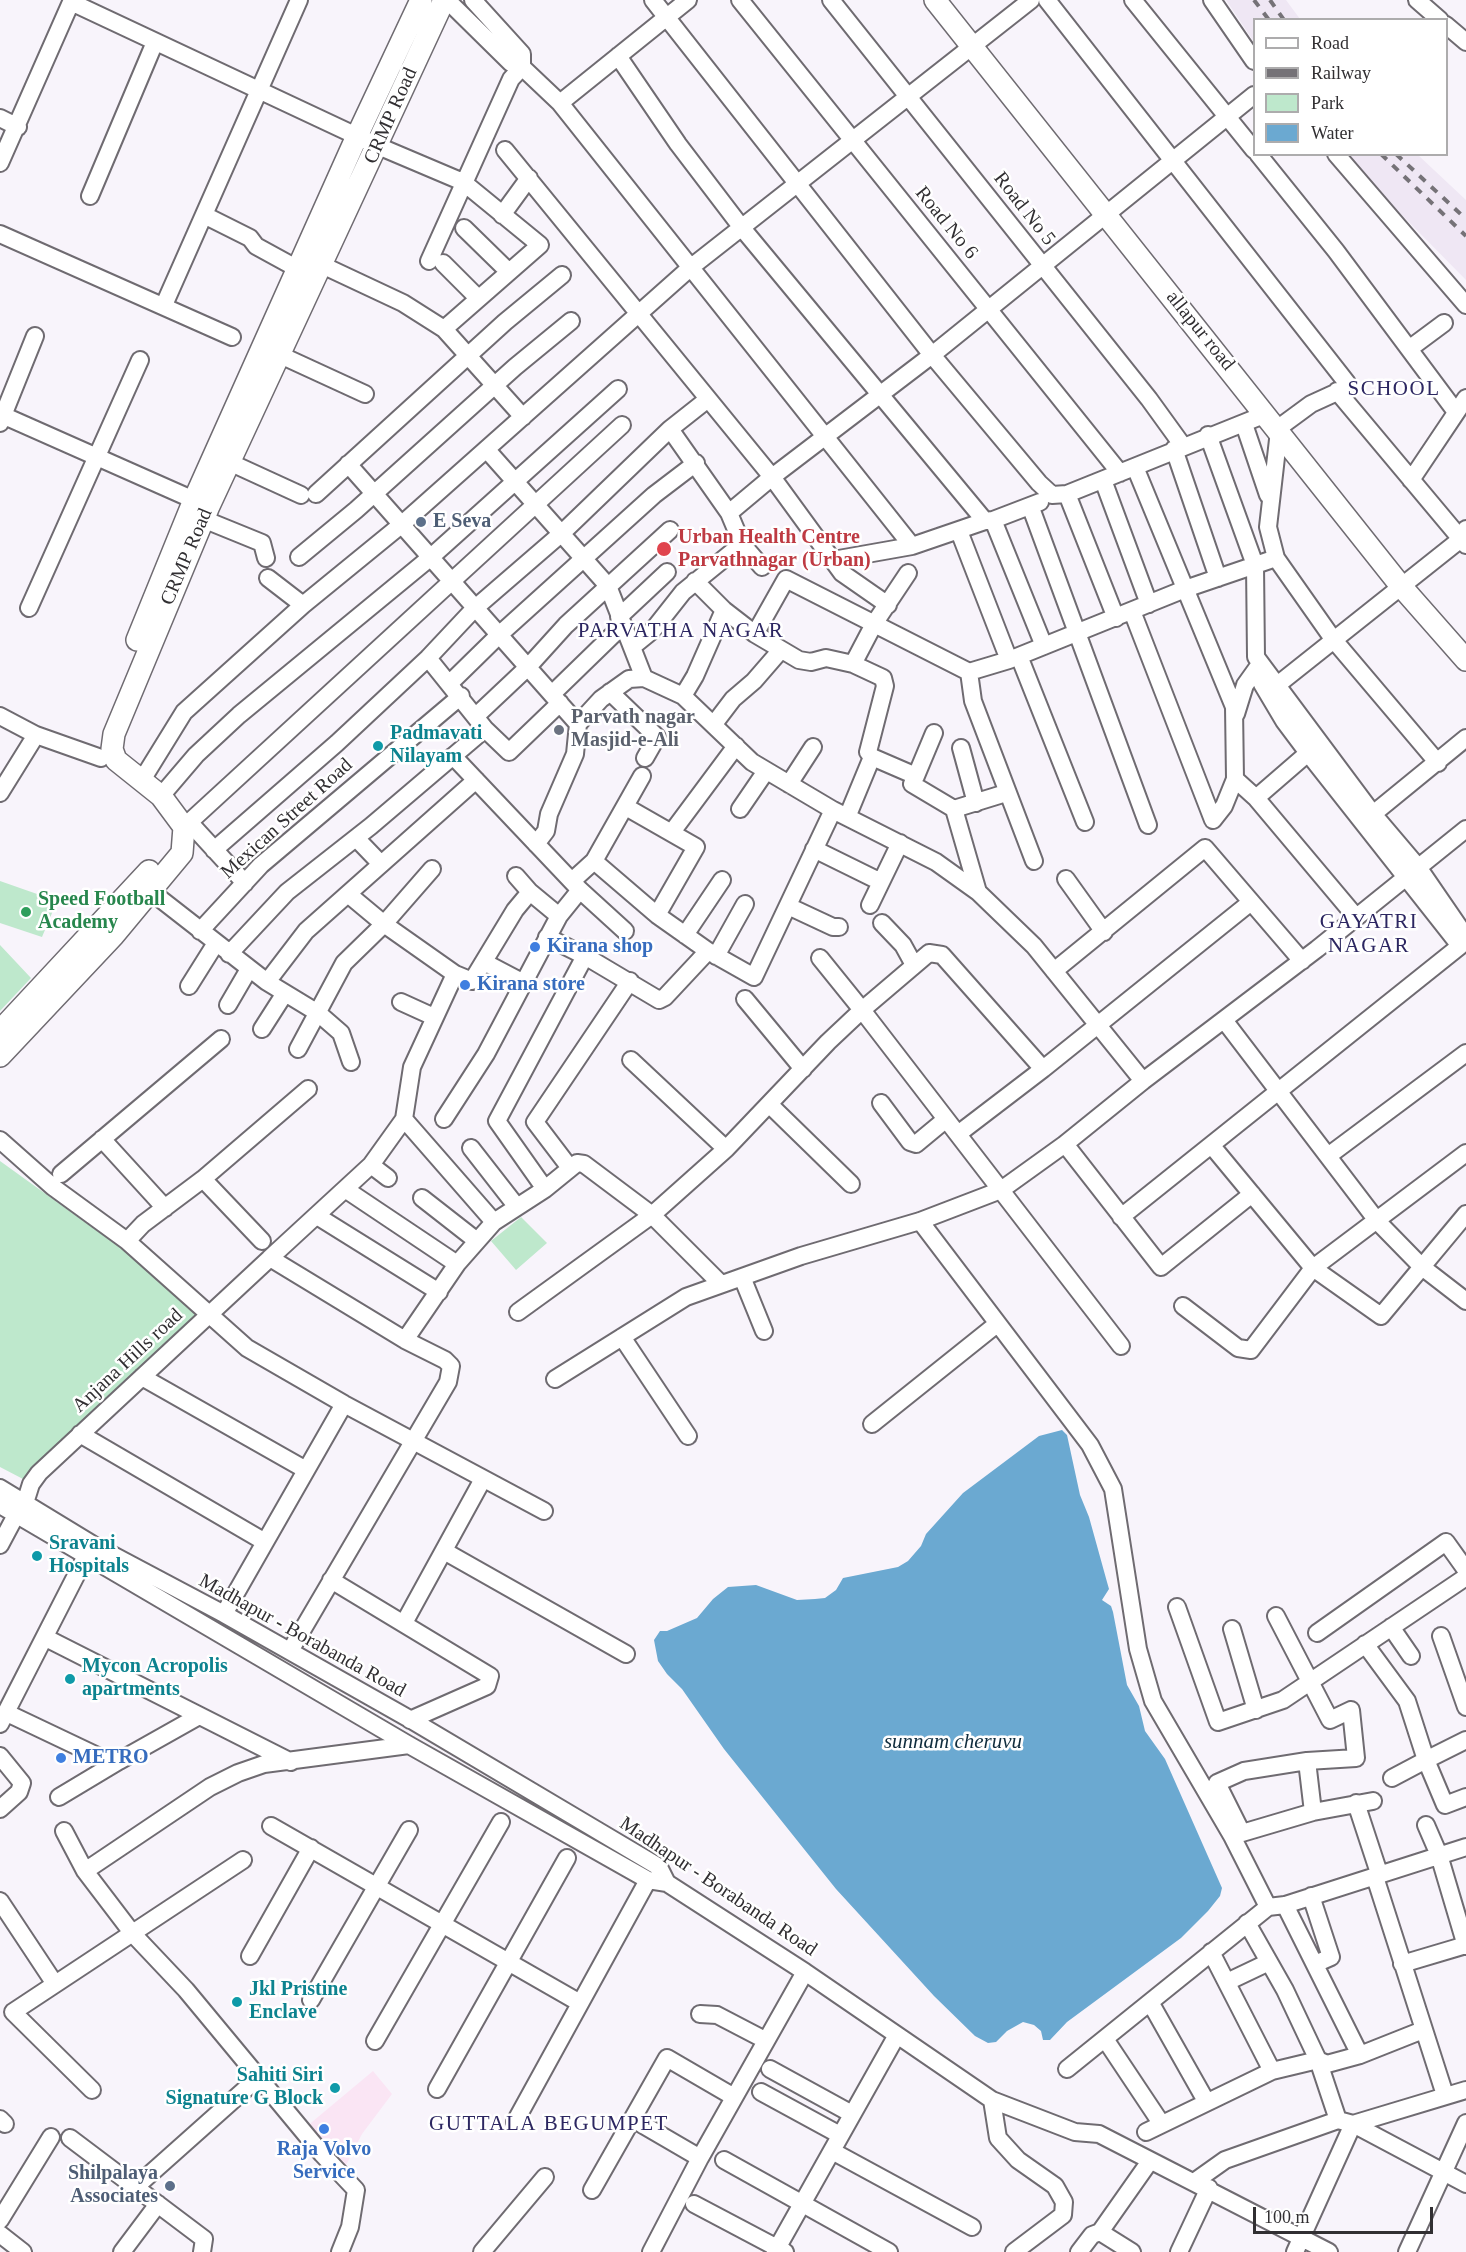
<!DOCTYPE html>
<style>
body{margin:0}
#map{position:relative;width:1466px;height:2252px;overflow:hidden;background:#f8f4fb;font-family:"Times New Roman",serif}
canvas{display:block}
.legend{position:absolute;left:1253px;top:18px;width:195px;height:138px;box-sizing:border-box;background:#fff;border:2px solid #adacad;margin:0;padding:8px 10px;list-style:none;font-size:18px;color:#312f32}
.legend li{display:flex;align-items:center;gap:12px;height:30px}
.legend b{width:30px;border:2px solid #adacad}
.scale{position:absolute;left:1253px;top:2207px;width:180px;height:27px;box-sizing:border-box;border:3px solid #312f32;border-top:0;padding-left:8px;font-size:18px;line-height:21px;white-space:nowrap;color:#312f32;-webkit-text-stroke:4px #fff;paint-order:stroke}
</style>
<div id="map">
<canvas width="1466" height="2252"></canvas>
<ul class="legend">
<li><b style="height:8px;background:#fff"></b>Road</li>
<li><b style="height:8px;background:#757277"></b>Railway</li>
<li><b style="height:16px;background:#bee8cc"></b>Park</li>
<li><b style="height:16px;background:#6ba9d1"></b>Water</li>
</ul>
<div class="scale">100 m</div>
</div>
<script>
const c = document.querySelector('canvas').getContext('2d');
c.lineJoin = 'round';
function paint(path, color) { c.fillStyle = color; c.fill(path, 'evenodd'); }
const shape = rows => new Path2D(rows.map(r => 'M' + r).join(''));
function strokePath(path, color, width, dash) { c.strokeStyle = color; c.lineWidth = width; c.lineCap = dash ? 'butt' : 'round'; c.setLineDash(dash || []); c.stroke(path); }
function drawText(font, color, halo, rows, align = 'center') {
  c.font = font + ' "Times New Roman",serif'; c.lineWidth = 5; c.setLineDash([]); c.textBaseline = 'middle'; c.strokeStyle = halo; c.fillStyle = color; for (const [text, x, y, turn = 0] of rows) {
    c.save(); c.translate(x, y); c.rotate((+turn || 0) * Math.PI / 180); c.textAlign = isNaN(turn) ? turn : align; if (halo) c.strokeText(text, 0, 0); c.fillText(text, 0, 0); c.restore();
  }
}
const commercial = shape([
 [373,2071,392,2094,362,2134,344,2169,306,2127]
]);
const built = shape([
 [1226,0,1286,0,1300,19,1254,20,1254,42],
 [1348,155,1418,155,1466,200,1466,280,1397,210]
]);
const green = shape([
 [0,881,57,901,42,937,0,923],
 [0,945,31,978,0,1011],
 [0,1161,125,1251,199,1314,23,1479,0,1467],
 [521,1217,547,1243,516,1270,491,1241]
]);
const water = shape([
 [1062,1430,1067,1435,1080,1495,1089,1517,1107,1582,1109,1589,1102,1600,1111,1606,1113,1612,1127,1685,1139,1706,1145,1731,1165,1759,1222,1888,1220,1896,1208,1911,1181,1938,1067,2022,1050,2040,1043,2040,1041,2031,1034,2025,1023,2022,1007,2031,996,2042,988,2043,975,2036,934,1996,836,1889,724,1749,682,1689,667,1674,658,1661,654,1640,660,1631,667,1631,697,1618,713,1599,728,1587,756,1585,797,1600,815,1599,825,1598,836,1590,843,1578,898,1567,908,1561,921,1546,926,1534,963,1493,1039,1436]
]);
const minor = shape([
 [447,0,511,63,522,67,560,103,912,546],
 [653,0,932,355,1039,483,1052,495,1067,494,1116,618],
 [740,0,1120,473],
 [831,0,1149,399,1183,446],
 [1047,0,1347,383,1346,388,1311,404,1277,429],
 [1133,0,1254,150],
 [1212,0,1254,61],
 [1417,0,1440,20],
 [71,2,378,146,463,182,540,245,444,329,523,417],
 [1446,25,1466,42],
 [618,56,678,144,742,228,985,521,993,520,1044,646],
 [560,103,688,0],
 [0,118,18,127],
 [505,150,772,477,842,573,888,605],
 [1258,154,1336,251,1456,412],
 [1336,154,1466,305],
 [0,163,72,0],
 [90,196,155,42],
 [204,215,250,238,256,246,298,269],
 [502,215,529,178],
 [464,228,508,271],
 [0,234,232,337],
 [429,261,511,79,522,67,522,54,473,0],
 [443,263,478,298],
 [322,265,403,303,444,329],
 [164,305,299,0],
 [1409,349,1444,323],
 [278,354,365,394],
 [1337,391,1466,545],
 [0,414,194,500],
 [0,423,35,336],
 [1244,424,1268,495],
 [670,429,729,513],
 [1208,435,1255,565,1256,657,1373,814,1418,867,1466,937],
 [1174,449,1218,578],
 [487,450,608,586,644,678],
 [229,462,301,495],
 [348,464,578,724,601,699,629,679,644,678,683,696,752,762,833,810,936,862,978,892,1034,946,1143,1081,1317,949,1466,829],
 [1135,467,1234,707,1235,779,1256,798,1356,917],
 [1103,480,1149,604],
 [1411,480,1466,398],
 [316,494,505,322,562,275],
 [1067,494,1266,414],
 [1031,508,1148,825],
 [203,519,262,543,266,558],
 [993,520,1040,502],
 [959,531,1009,660,1019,656,1085,822],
 [742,544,762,567],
 [299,557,356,510,515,367,571,321],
 [1276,558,1268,527,1279,431],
 [833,560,912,546,985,521],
 [268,578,303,605],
 [695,581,724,610,755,634,786,579,969,672,1009,660],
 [29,608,140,360],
 [1132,611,1213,820,1224,806,1235,779],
 [619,617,667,572],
 [755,634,799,660,811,662,826,658,853,664,883,678,885,686,868,752,872,757,848,815],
 [632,647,653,630,683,592,742,544,729,513,772,477,932,355,1254,95],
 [1019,656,1185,589,1276,558,1333,639,1438,763],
 [428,658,485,729,509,752,560,703],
 [853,664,874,624,908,573],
 [969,672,973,701,1034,861],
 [1262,677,1262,684,1284,721,1308,753,1457,942],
 [450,683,499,635,654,495,696,463],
 [1276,686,1461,539,1466,529],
 [610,692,657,737,645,758],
 [552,694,623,625],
 [683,696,695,676,724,610],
 [1236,714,1245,685,1260,664],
 [0,716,36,735,101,758],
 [476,716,528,667,566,625,670,530],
 [714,724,733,699,754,681,780,651],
 [961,748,976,803],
 [453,756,580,890,625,931],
 [872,757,916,776,912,784,954,809,978,892],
 [916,776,934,733],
 [142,780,184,712,303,605,401,525,690,268,1031,0],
 [789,784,813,747],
 [0,793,36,735],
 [161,796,196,755,239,715,431,557,618,389],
 [1256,798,1308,753],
 [626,807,696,847,657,915],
 [740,809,766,771],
 [954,809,1006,793],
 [1373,814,1466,738],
 [190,823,245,883],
 [184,827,622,425],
 [672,832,736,746],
 [356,838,381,864],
 [536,844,546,831,549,814,575,754,578,724],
 [814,849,881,882],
 [214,850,337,743,428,658,474,609,562,533,670,429,708,399],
 [594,861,657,915,708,951,754,977,833,810],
 [516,876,530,892,559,916],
 [1066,879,1104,932],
 [572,881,594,861,642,776],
 [149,890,267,982],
 [348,894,384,924,455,974,472,981,515,910,530,892],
 [870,905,900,843],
 [788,906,833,927,839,927],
 [882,923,903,945,914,965],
 [200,931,261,865,461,696],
 [685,935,722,880],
 [547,937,585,956,659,1000,665,997,708,951],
 [229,954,287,892,371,826,485,729],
 [716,956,745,904],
 [820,958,862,1010,929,953,942,955,1043,1069],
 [484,962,524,983],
 [1054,971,1205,848,1302,961],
 [189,986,216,943],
 [745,999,803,1069],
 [401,1002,434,1017],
 [228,1005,249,969],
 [1224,1020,1378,1222,1422,1267,1466,1301],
 [262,1029,285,993],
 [298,1049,344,963,384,924,432,869],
 [631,1060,726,1149],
 [351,1062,341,1033,318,1013,267,982,306,931,476,780],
 [881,1103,910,1142,916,1144,945,1120],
 [770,1105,851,1184],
 [404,1119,494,1222],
 [444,1119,486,1054,559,916,580,890],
 [958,1134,1043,1069,1251,902],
 [102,1139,165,1208],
 [0,1140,53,1187,127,1241,247,1348,344,1404,544,1511],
 [1065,1144,1161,1267,1252,1194],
 [1212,1146,1313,1268,1381,1316,1466,1214],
 [471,1148,517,1207],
 [1328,1156,1466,1053],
 [371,1165,388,1178],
 [570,1168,535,1122,630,981],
 [61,1174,221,1039],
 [203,1179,262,1241],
 [345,1189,457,1264],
 [545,1189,497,1121,585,956],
 [422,1198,477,1241],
 [317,1216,439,1292],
 [1121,1217,1460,946],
 [920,1221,1090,1445,1113,1489,1138,1649,1153,1701,1232,1836,1268,1907,1285,1905,1466,1847],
 [127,1241,143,1224,203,1179,308,1089],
 [742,1277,764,1331],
 [1183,1306,1238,1348,1251,1350,1313,1268,1466,1153],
 [518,1312,652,1215,726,1149,828,1042,862,1010,1121,1346],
 [622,1337,688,1436],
 [405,1340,457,1264,494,1222,545,1189,577,1163,584,1164,652,1215,720,1283],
 [142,1377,306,1470],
 [555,1379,686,1297,801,1256,920,1221,1001,1190,1065,1144,1143,1081],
 [872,1424,997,1324],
 [80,1434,265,1542],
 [0,1488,92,1544,224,1614,413,1721,659,1867,667,1883,805,1972,992,2100,1075,2132,1099,2134,1329,2252],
 [25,1503,31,1484,39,1473,270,1258],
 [0,1505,409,1745,648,1880,667,1883],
 [0,1545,16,1515],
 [444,1551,626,1654],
 [331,1580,490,1676,487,1686,410,1720],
 [1177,1607,1218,1722,1283,1700,1466,1577],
 [224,1614,344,1404],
 [404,1623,483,1479],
 [1391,1627,1411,1656],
 [1232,1629,1256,1710],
 [1317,1633,1446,1542,1466,1570],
 [1441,1636,1466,1707],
 [46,1638,291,1762],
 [1365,1644,1407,1701,1426,1760,1466,1740],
 [290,1651,448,1382,451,1366,445,1360,405,1340,270,1258,371,1165,404,1119,412,1067,455,974],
 [7,1713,108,1761,119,1761,199,1716],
 [0,1724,87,1554],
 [0,1756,22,1783,19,1792,0,1809],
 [1307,1761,1313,1812],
 [1392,1778,1426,1760,1445,1805,1466,1797],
 [59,1797,119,1761],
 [1356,1803,1378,1870,1375,1877,1445,2095],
 [1426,1825,1439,1855,1466,1946],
 [271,1826,580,2003],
 [1240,1829,1217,1783,1244,1771,1307,1761,1356,1758,1351,1710,1330,1720,1276,1616],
 [64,1831,85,1871,133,1934,186,1990,322,2154,356,2190,350,2227,340,2252],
 [1242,1833,1313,1812,1373,1801],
 [85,1871,210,1787,238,1773,264,1764,409,1745],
 [1311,1896,1331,1957,1315,1964],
 [0,1901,55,1984],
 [1285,1905,1360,2055],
 [1247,1923,1285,1990,1318,2060,1338,2120],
 [1211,1952,1272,2071],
 [250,1956,311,1848],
 [1402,1964,1466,1945],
 [1227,1982,1269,1962],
 [311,2000,409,1830],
 [1150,2002,1206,2101],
 [700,2014,717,2015,765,2040],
 [1105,2039,1161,2123],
 [375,2041,501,1822],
 [770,2069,852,2114],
 [1067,2069,1268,1907],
 [437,2089,567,1858],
 [92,2090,13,2012,243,1860],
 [761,2092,840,2135],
 [992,2100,998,2138,1018,2160,1055,2186,1064,2202,1063,2215,1014,2252],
 [0,2119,5,2124],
 [633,2119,700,2158],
 [515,2122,648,1880],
 [1146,2132,1272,2071,1318,2060,1327,2064,1360,2055,1423,2030],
 [70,2138,204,2239,202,2252],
 [832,2151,972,2227],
 [724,2160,889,2252],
 [1194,2182,1225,2160,1338,2120,1353,2124,1466,2090],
 [140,2183,259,2077],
 [592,2190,667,2058,734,2097],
 [694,2204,785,2252],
 [0,2220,51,2137],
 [0,2234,23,2252],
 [122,2252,158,2204],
 [482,2252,545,2177],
 [651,2252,700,2158,805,1972],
 [775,2252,897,2035],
 [1079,2252,1092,2235,1100,2232],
 [1132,2252,1100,2232,1150,2161],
 [1179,2252,1209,2188],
 [1295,2252,1353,2124,1466,2184],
 [1407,2252,1466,2123]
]);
const major = shape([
 [935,0,1400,585,1466,660],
 [137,640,194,500,357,136,421,0],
 [0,1031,149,871],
 [0,1056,113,936,182,853,184,827,161,796,116,760,112,749,114,734,209,506,444,0]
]);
const rail = shape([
 [1254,0,1269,20],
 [1270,0,1284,20],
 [1381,154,1466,236],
 [1396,154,1466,219]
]);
const markers = [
 [421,522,6,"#5c6f8a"],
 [664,549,8,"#e0444e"],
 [559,730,6,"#6b7280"],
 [378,746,6,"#0f9aa8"],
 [26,912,6,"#2e9e5b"],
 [535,947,6,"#3f7fe0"],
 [465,985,6,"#3f7fe0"],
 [37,1556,6,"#0f9aa8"],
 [70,1679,6,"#0f9aa8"],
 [61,1758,6,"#3f7fe0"],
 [237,2002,6,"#0f9aa8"],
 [335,2088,6,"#0f9aa8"],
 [324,2129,6,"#3f7fe0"],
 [170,2186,6,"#5c6f8a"]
];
const streetNames = [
 ["CRMP Road",391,116,-66],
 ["Road No 5",1024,209,52],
 ["Road No 6",946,223,51],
 ["allapur road",1200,331,51],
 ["CRMP Road",187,557,-67],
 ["Mexican Street Road",287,819,-42],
 ["Anjana Hills road",128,1361,-43],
 ["Madhapur - Borabanda Road",302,1636,29],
 ["Madhapur - Borabanda Road",718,1887,34]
];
const serviceNames = [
 ["E Seva",433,522],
 ["Shilpalaya",158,2174,"right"],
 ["Associates",158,2197,"right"]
];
const healthNames = [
 ["Urban Health Centre",678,538],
 ["Parvathnagar (Urban)",678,561]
];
const worshipNames = [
 ["Parvath nagar",571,718],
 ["Masjid-e-Ali",571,741]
];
const cultureNames = [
 ["Padmavati",390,734],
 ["Nilayam",390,757],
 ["Sravani",49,1544],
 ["Hospitals",49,1567],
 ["Mycon Acropolis",82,1667],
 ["apartments",82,1690],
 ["Jkl Pristine",249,1990],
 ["Enclave",249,2013],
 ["Sahiti Siri",323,2076,"right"],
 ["Signature G Block",323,2099,"right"]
];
const leisureNames = [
 ["Speed Football",38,900],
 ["Academy",38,923]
];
const shopNames = [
 ["Kirana shop",547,947],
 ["Kirana store",477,985],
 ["METRO",73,1758],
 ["Raja Volvo",324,2150,"center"],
 ["Service",324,2173,"center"]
];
const neighbourhoodNames = [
 ["SCHOOL",1394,389],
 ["PARVATHA NAGAR",681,631],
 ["GAYATRI",1369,922],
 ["NAGAR",1369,946],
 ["GUTTALA BEGUMPET",549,2124]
];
const waterNames = [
 ["sunnam cheruvu",953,1742]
];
paint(commercial, '#fae5f4');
paint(built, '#efe7f4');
paint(green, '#bee8cc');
paint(water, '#6ba9d1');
strokePath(minor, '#6f6b71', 20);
strokePath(major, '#6f6b71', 24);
strokePath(minor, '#fff', 16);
strokePath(major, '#fff', 21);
strokePath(rail, '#757277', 4, [8, 8]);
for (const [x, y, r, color] of markers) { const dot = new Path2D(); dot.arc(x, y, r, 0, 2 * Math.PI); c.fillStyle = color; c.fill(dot); strokePath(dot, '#fff', 2); }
drawText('20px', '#312f32', '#fff', streetNames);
drawText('bold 20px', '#4e5e75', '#fff', serviceNames, 'left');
drawText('bold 20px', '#be3a42', '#fff', healthNames, 'left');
drawText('bold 20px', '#5b616d', '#fff', worshipNames, 'left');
drawText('bold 20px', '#0d838f', '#fff', cultureNames, 'left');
drawText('bold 20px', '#27864d', '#fff', leisureNames, 'left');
drawText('bold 20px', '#366cbe', '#fff', shopNames, 'left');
c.letterSpacing = '1.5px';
drawText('21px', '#2c2661', '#fff', neighbourhoodNames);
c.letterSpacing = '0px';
drawText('italic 21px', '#102d3e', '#fff', waterNames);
</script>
